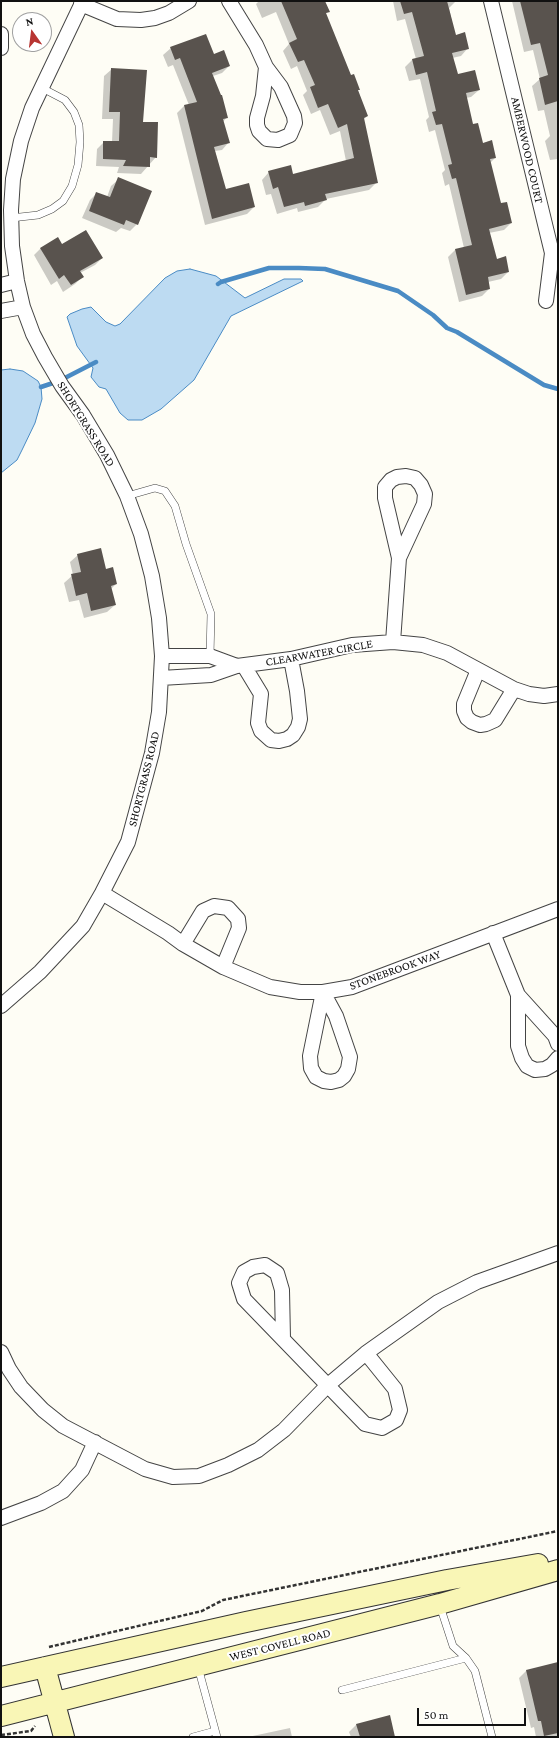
<!DOCTYPE html>
<style>
body{margin:0}
#map{position:relative;width:559px;height:1738px;overflow:hidden;background:#fefdf5;font-family:"Crimson Pro",serif}
canvas{display:block}
.frame{position:absolute;inset:0;border:2px solid #111;pointer-events:none}
.north{position:absolute;left:12px;top:12px;width:40px;height:40px;box-sizing:border-box;background:#fff;border:1px solid #a0a0a0;border-radius:50%;rotate:346deg;font-size:11px;font-weight:700;line-height:16px;text-align:center;color:#111}
.north::after{content:'';display:block;margin:auto;width:14px;height:18px;background:#b83532;clip-path:polygon(50% 0,100% 100%,50% 72%,0 100%)}
.scale{position:absolute;left:417px;top:1708px;width:109px;height:18px;box-sizing:border-box;border:2px solid #111;border-top:0;padding-left:5px;font-size:12px;line-height:14px;white-space:nowrap;color:#111;-webkit-text-stroke:3px #fff;paint-order:stroke}
</style>
<div id="map">
<canvas width="559" height="1738"></canvas>
<div class="frame"></div>
<div class="north">N</div>
<div class="scale">50 m</div>
</div>
<script>
const c = document.querySelector('canvas').getContext('2d');
c.lineJoin = 'round';
function paint(path, color) { c.fillStyle = color; c.fill(path, 'evenodd'); }
const shape = rows => new Path2D(rows.map(r => 'M' + r).join(''));
function strokePath(path, color, width, dash) { c.strokeStyle = color; c.lineWidth = width; c.lineCap = dash ? 'butt' : 'round'; c.setLineDash(dash || []); c.stroke(path); }
function drawText(font, color, halo, rows, align = 'center') {
  c.font = font + ' "Crimson Pro",serif'; c.lineWidth = 4; c.setLineDash([]); c.textBaseline = 'middle'; c.strokeStyle = halo; c.fillStyle = color; for (const [text, x, y, turn = 0] of rows) {
    c.save(); c.translate(x, y); c.rotate((+turn || 0) * Math.PI / 180); c.textAlign = isNaN(turn) ? turn : align; if (halo) c.strokeText(text, 0, 0); c.fillText(text, 0, 0); c.restore();
  }
}
const water = shape([
 [190,269,216,276,245,298,284,279,301,279,303,281,231,316,194,380,161,409,142,420,128,420,120,413,106,389,99,387,91,377,93,368,77,346,67,317,70,314,82,309,91,307,106,322,115,326,120,324,165,278,177,271,190,269],
 [10,369,23,371,38,381,41,387,42,399,35,423,22,450,17,460,1,473,1,370,10,369]
]);
const shadow = shape([
 [259,1,324,1,329,11,325,14,367,116,363,120,376,183,369,190,326,199,318,207,298,212,297,208,277,214,271,194,266,195,262,180,269,172,292,175,346,161,340,131,330,135,320,110,311,114,303,95,307,91,297,66,291,69,283,51,289,44,276,12,262,18,256,4],
 [393,1,456,1,449,8,455,36,468,48,461,56,452,58,457,76,479,90,471,97,466,98,472,125,483,144,495,158,490,163,500,205,511,223,504,230,489,233,496,260,508,272,501,279,488,282,489,289,482,296,459,302,448,257,455,250,464,248,449,184,445,186,442,173,445,170,435,130,429,132,426,120,429,117,420,79,409,81,405,67,412,60,416,59,405,19,397,21],
 [512,1,558,1,558,161,558,159,550,160,545,141,550,136,544,110,538,111,532,86,540,79,533,50,524,52],
 [171,48,213,55,229,66,222,73,213,76,227,117,223,122,229,142,222,150,215,151,225,190,254,207,247,214,205,225,177,113,184,106,189,105,173,65,168,67,163,55],
 [112,69,156,157,141,174,117,173,119,167,96,166,97,149,104,142,112,142,113,119,102,119,104,76],
 [119,179,137,224,130,231,121,228,116,232,82,218,90,200,97,193,107,197,111,186],
 [61,245,102,258,95,265,80,273,82,277,75,284,63,292,57,281,51,285,34,255,41,248],
 [78,555,105,570,116,584,111,589,115,605,107,612,84,618,79,600,69,602,64,583,73,575,70,562],
 [557,1663,558,1737,536,1737,534,1727,531,1728,519,1678,526,1671],
 [357,1724,394,1737,351,1737,349,1732],
 [290,1728,292,1737,248,1737]
]);
const stream = shape([
 [218,284,221,282,269,268,299,268,325,269,398,291,433,315,447,328,457,332,544,385,558,389],
 [41,387,59,381,96,362]
]);
const building = shape([
 [281,1,325,1,330,12,326,13,351,75,354,74,360,90,358,90,368,116,364,118,378,183,325,194,327,200,305,206,304,202,284,207,278,187,273,189,268,171,291,165,293,174,354,158,347,124,338,128,328,104,318,108,310,87,315,85,304,60,298,62,289,43,297,39],
 [400,1,447,1,456,35,465,32,469,49,452,53,458,74,475,70,480,90,466,93,473,124,478,123,483,143,492,140,496,158,490,159,501,203,507,202,512,223,489,229,497,259,506,256,509,272,488,277,490,289,466,295,455,249,472,245,456,178,452,179,448,165,452,164,442,124,436,125,432,112,436,111,427,72,416,75,412,59,424,56,412,12,404,14],
 [520,1,558,1,558,101,545,105,539,78,548,75,540,43,531,45],
 [206,34,214,54,224,50,230,66,212,73,221,95,222,95,228,118,223,119,230,143,214,147,226,189,249,183,255,207,212,219,184,105,197,102,180,58,175,60,170,47],
 [111,68,147,70,143,122,158,122,157,158,150,157,150,167,123,166,126,160,103,159,103,141,119,141,120,112,109,112],
 [118,177,152,191,138,225,126,220,124,225,89,211,96,192,110,197],
 [86,230,103,258,80,271,84,277,71,285,64,275,59,279,40,248,58,237,62,244],
 [101,548,106,569,113,567,117,584,111,586,116,605,91,611,87,593,76,596,71,574,81,572,77,554],
 [558,1662,558,1733,544,1736,541,1721,538,1721,526,1670],
 [390,1715,395,1737,360,1737,356,1724]
]);
const path = shape([
 [49,1647,202,1611,223,1600,558,1531],
 [1,1735,31,1731,35,1726]
]);
const lane = shape([
 [11,218,38,215,52,209,63,201,72,186,78,165,80,142,79,125,74,112,65,100,42,88],
 [127,496,155,488,165,491,175,506,186,544,211,614,210,656],
 [440,1606,453,1646,466,1658,475,1671,492,1737],
 [198,1667,217,1737],
 [342,1690,466,1658],
 [193,1737,215,1731]
]);
const street = shape([
 [229,1,256,45,266,67,281,87,294,116,295,123,290,135,278,140,267,139,259,131,257,125,257,118,263,96,266,67],
 [491,1,552,253,546,301],
 [81,4,117,19,141,20,155,18,169,13,189,1],
 [1,34,1,48],
 [1,285,17,281],
 [1,311,23,307],
 [393,642,399,558,385,498,385,487,391,480,397,477,406,476,415,478,421,485,425,494,424,504,399,558],
 [162,656,210,656,237,666],
 [244,666,261,694,258,723,261,731,271,740,279,741,287,739,293,735,298,727,300,719,297,691,291,659],
 [478,670,464,704,464,711,467,718,472,722,480,725,486,724,495,720,514,689],
 [161,678,211,675,237,666,291,659,352,645,393,642,423,645,447,653,514,689,529,694,544,696,558,694],
 [102,893,168,933,183,944,223,967,270,987,300,992,323,992,352,987,558,909],
 [493,933,518,995,555,1036,558,1044],
 [183,944,203,911,214,906,228,908,238,919,239,928,223,967],
 [323,992,336,1016,350,1057,348,1069,344,1076,339,1080,331,1082,324,1081,316,1077,311,1068,310,1056,323,992],
 [518,995,518,1046,522,1058,527,1066,535,1070,545,1069,552,1065,558,1058],
 [1,1006,40,972,83,926,102,893,128,842,152,753,159,712,162,656,159,618,152,576,141,534,127,496,107,455,83,415,62,386,45,357,33,334,23,307,17,281,12,246,11,210,13,179,21,141,32,108,83,1],
 [283,1339,282,1290,277,1273,265,1265,253,1267,244,1272,239,1283,244,1299,365,1424,382,1428,396,1420,400,1410,395,1389,366,1353],
 [1,1352,9,1369,21,1387,43,1410,63,1426,145,1469,173,1477,199,1476,228,1465,258,1450,284,1430,328,1385,366,1353,438,1302,477,1282,558,1253],
 [1,1518,41,1503,63,1491,82,1470,95,1442]
]);
const secondary = shape([
 [45,1667,64,1737],
 [1,1677,246,1622,447,1580,538,1564],
 [1,1716,440,1604,558,1570]
]);
const streetNames = [
 ["AMBERWOOD COURT",527,150,77],
 ["SHORTGRASS ROAD",86,424,58],
 ["CLEARWATER CIRCLE",319,653,-10],
 ["SHORTGRASS ROAD",144,779,-76],
 ["STONEBROOK WAY",395,970,-20],
 ["WEST COVELL ROAD",280,1645,-14]
];
paint(water, '#bddbf2');
strokePath(water, '#4a8bc4', 1);
paint(shadow, '#0003');
strokePath(stream, '#4a8bc4', 4.5);
paint(building, '#59534e');
strokePath(lane, '#444', 8);
strokePath(street, '#444', 16);
strokePath(secondary, '#333', 22);
strokePath(path, '#333', 2.5, [4, 2]);
strokePath(lane, '#fff', 7);
strokePath(street, '#fff', 14);
strokePath(secondary, '#f9f6b6', 20);
drawText('12px', '#111', '#fff', streetNames);
</script>
